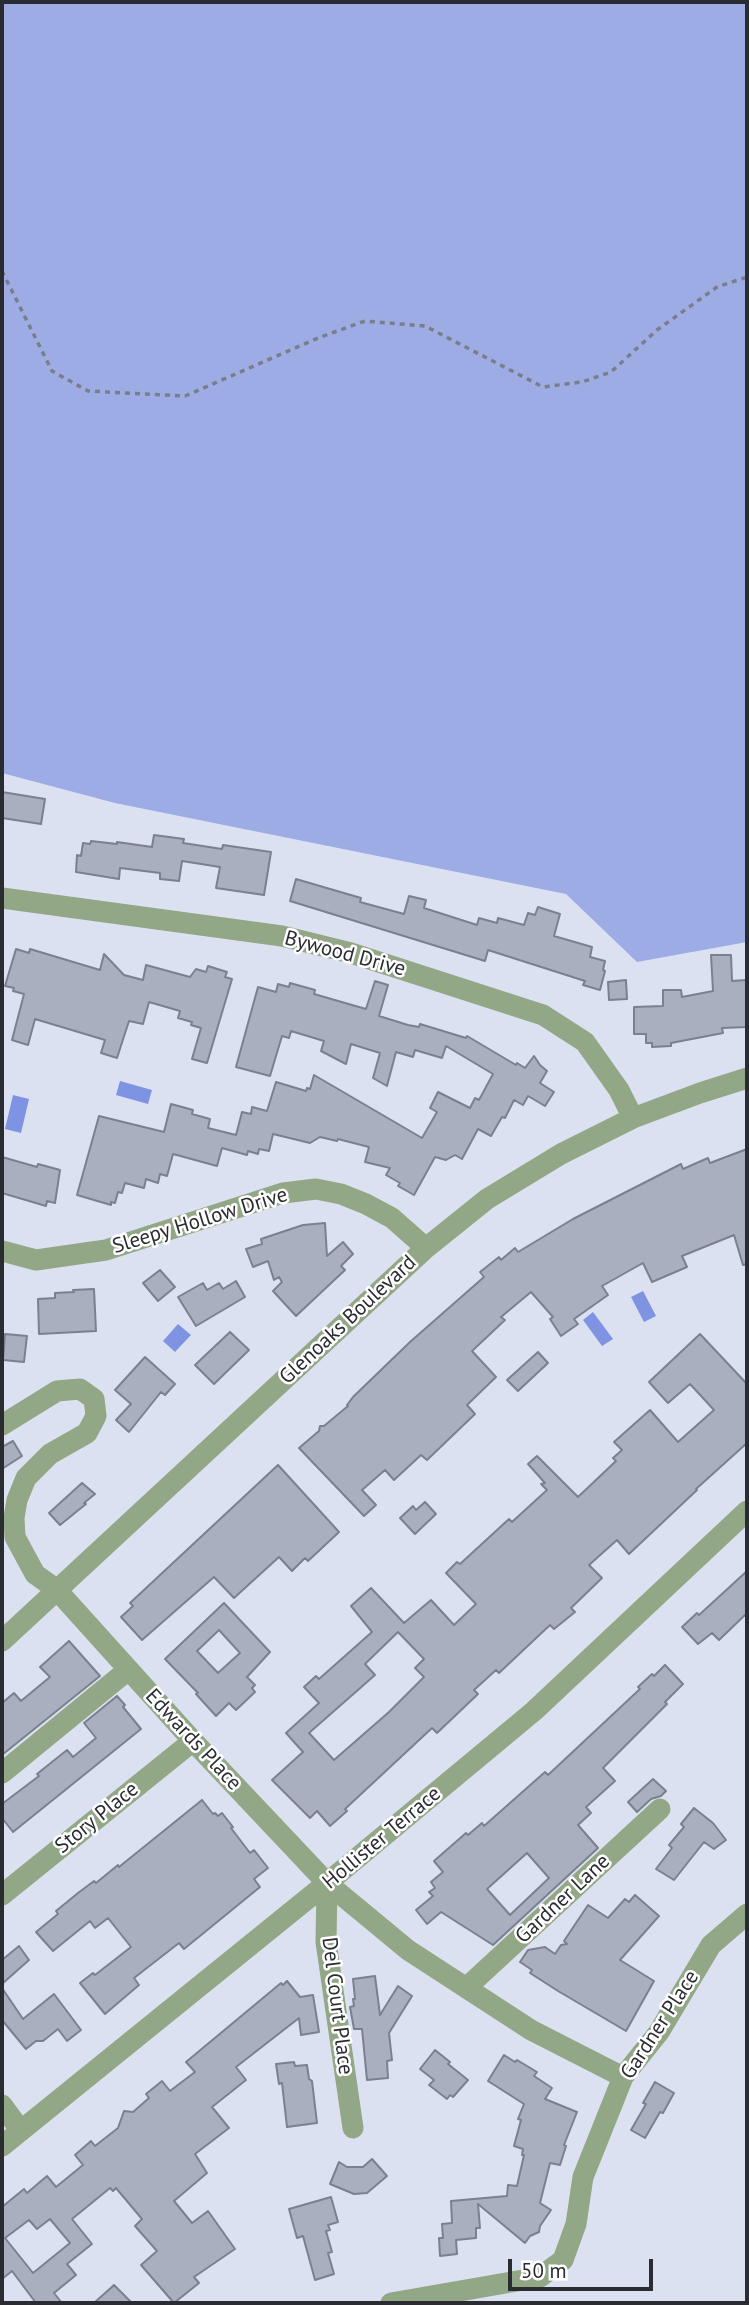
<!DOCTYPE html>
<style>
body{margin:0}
#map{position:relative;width:749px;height:2305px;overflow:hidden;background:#dce1f2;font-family:"PT Sans",sans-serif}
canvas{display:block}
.frame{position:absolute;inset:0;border:4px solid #2a2c32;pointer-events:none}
.scale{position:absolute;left:508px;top:2259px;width:145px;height:32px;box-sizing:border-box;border:4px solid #2a2c32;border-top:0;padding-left:9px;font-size:21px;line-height:24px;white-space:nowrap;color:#2a2c32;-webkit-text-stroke:5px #fff;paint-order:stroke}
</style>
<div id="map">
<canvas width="749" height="2305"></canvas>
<div class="frame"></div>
<div class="scale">50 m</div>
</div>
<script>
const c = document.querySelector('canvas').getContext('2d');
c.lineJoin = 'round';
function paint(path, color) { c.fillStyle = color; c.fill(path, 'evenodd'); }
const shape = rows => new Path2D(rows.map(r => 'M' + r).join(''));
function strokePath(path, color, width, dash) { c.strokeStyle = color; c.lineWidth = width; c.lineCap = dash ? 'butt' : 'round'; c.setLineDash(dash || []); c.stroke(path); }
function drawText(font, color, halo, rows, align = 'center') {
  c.font = font + ' "PT Sans",sans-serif'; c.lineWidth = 5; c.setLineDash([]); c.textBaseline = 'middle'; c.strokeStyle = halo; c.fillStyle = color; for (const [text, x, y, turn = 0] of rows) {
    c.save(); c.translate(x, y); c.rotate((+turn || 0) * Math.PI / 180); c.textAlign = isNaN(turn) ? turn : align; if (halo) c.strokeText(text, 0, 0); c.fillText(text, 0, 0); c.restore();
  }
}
const green = shape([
 [2,2,747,2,747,942,637,962,566,894,115,803,2,773]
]);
const water = shape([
 [120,1081,152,1090,148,1104,116,1095],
 [13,1095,29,1099,21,1133,5,1129],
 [643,1291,656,1316,644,1322,631,1297],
 [593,1312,613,1339,602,1346,583,1320],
 [178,1324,191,1335,175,1352,163,1341]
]);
const building = shape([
 [2,792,45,799,41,824,2,818,2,792],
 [154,835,184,839,183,843,222,849,223,845,271,852,264,895,216,888,220,867,182,861,179,881,160,879,160,873,120,868,119,879,76,872,77,855,81,856,83,843,90,844,91,841,117,844,117,842,152,847,154,835],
 [296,879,361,898,360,902,404,914,409,896,426,900,424,908,477,925,479,918,497,923,498,918,524,925,528,913,535,915,538,907,560,914,554,936,592,947,590,957,605,961,603,970,605,971,600,990,583,985,585,981,488,950,485,961,290,901,296,879],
 [16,949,29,953,30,949,100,970,104,954,124,975,143,980,146,965,190,977,196,969,206,972,208,966,227,972,225,977,232,979,207,1063,192,1059,201,1028,191,1025,192,1022,178,1018,180,1011,149,1002,143,1024,129,1021,117,1058,101,1053,105,1040,35,1019,28,1045,12,1040,24,994,13,991,14,988,5,986,16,949],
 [711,955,731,955,732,981,746,980,747,1027,722,1028,723,1033,671,1043,671,1046,652,1047,652,1043,646,1043,646,1034,634,1034,634,1007,663,1006,663,990,681,990,682,997,713,991,711,955],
 [626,980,627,999,609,1000,608,982,626,980],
 [375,981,388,985,379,1016,408,1025,419,1027,420,1024,466,1038,467,1036,516,1065,517,1063,525,1068,534,1056,540,1065,547,1071,540,1083,554,1092,545,1106,528,1096,523,1105,514,1100,505,1118,502,1117,491,1136,478,1129,462,1159,455,1155,446,1160,435,1157,414,1195,398,1186,400,1183,386,1175,390,1168,365,1162,369,1147,338,1139,337,1141,320,1137,310,1143,273,1134,269,1151,259,1149,258,1154,248,1151,247,1155,222,1148,217,1166,173,1154,167,1176,160,1174,158,1183,146,1179,144,1188,125,1183,122,1193,118,1192,115,1203,111,1202,111,1205,77,1195,99,1116,164,1132,171,1104,193,1110,192,1114,210,1119,208,1128,236,1135,242,1112,251,1114,252,1107,267,1111,276,1082,306,1091,307,1088,310,1089,314,1075,422,1138,437,1112,430,1108,438,1092,470,1108,475,1098,479,1100,493,1074,446,1046,442,1058,415,1050,413,1057,396,1052,387,1086,373,1078,380,1053,351,1044,346,1064,321,1051,324,1041,291,1031,289,1038,282,1036,270,1076,236,1067,258,987,276,992,278,984,289,987,290,983,315,990,314,994,366,1009,375,981],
 [747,1149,747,1264,743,1265,734,1235,682,1256,687,1267,652,1282,643,1263,602,1286,608,1295,574,1319,578,1324,561,1336,550,1319,553,1317,531,1292,501,1317,505,1320,472,1351,496,1377,467,1405,475,1414,427,1460,421,1455,394,1480,385,1470,362,1490,376,1505,364,1516,299,1448,319,1431,320,1426,324,1426,348,1406,347,1405,353,1397,410,1342,484,1277,480,1272,499,1257,501,1260,515,1248,518,1252,573,1219,681,1164,683,1169,708,1158,710,1163,747,1149],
 [2,1157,37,1167,38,1164,60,1170,55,1203,47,1201,46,1206,2,1193,2,1157],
 [325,1223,327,1256,343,1242,353,1254,341,1266,345,1270,296,1316,273,1291,282,1282,279,1277,274,1280,268,1261,253,1267,246,1249,262,1244,261,1239,303,1225,325,1223],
 [160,1270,175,1287,158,1301,143,1283,160,1270],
 [236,1281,245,1297,196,1326,178,1297,203,1283,207,1290,219,1283,223,1289,236,1281],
 [94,1289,96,1331,39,1334,38,1299,55,1298,55,1293,74,1292,73,1290,94,1289],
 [230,1332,249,1350,214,1384,195,1365,230,1332],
 [5,1334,27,1336,24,1362,3,1360,5,1334],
 [700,1334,747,1384,747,1443,696,1489,697,1490,629,1554,617,1540,589,1565,602,1578,571,1608,575,1612,554,1629,550,1625,499,1673,496,1670,474,1690,478,1694,437,1733,432,1728,345,1809,347,1811,330,1826,317,1811,310,1818,272,1780,303,1752,286,1733,319,1703,304,1687,316,1676,319,1679,372,1632,351,1606,371,1588,404,1623,431,1600,454,1625,476,1604,446,1573,457,1562,460,1564,509,1519,512,1522,547,1490,541,1484,545,1483,528,1464,537,1456,578,1497,616,1461,613,1458,622,1450,614,1442,650,1410,678,1442,714,1410,690,1384,668,1403,649,1382,700,1334],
 [398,1632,424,1659,415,1668,424,1677,389,1712,334,1760,309,1733,375,1675,365,1664,398,1632],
 [538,1352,548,1363,518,1391,507,1380,538,1352],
 [145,1357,175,1384,165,1395,161,1392,129,1432,116,1420,131,1404,115,1390,145,1357],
 [13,1441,22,1456,2,1469,2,1447,13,1441],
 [278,1465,339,1532,308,1561,305,1558,292,1571,279,1557,234,1598,214,1577,142,1640,121,1617,133,1606,130,1603,278,1465],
 [82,1483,95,1494,84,1503,86,1504,60,1525,49,1513,82,1483],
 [425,1502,436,1514,415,1534,400,1518,413,1506,416,1510,425,1502],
 [747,1571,747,1613,719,1640,712,1633,698,1644,682,1627,697,1613,699,1615,747,1571],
 [224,1603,270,1652,247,1677,255,1685,252,1688,255,1692,236,1710,229,1703,216,1716,196,1694,198,1693,165,1659,224,1603],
 [219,1630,240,1653,218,1673,197,1651,219,1630],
 [69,1641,100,1676,2,1755,2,1703,14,1693,21,1701,50,1677,40,1667,69,1641],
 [665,1665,683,1684,665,1702,667,1704,603,1768,615,1781,586,1807,591,1813,578,1825,598,1848,493,1945,441,1912,427,1924,416,1910,433,1896,429,1892,435,1888,431,1882,443,1872,434,1861,466,1833,468,1835,482,1823,484,1826,545,1772,548,1775,640,1689,638,1687,652,1674,654,1676,665,1665],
 [527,1853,549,1878,510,1915,487,1889,527,1853],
 [117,1696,125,1705,123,1707,141,1729,13,1832,2,1818,2,1804,39,1776,37,1774,67,1750,73,1757,96,1738,84,1723,117,1696],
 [653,1779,666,1791,661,1796,651,1799,637,1812,628,1802,653,1779],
 [202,1800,213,1814,215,1813,218,1816,222,1813,233,1827,231,1828,250,1853,254,1850,268,1868,254,1879,260,1887,184,1949,179,1943,134,1978,139,1985,105,2014,80,1983,93,1973,95,1975,131,1947,108,1918,95,1928,90,1921,53,1951,36,1932,58,1914,56,1911,78,1893,94,1881,96,1883,118,1865,119,1867,202,1800],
 [694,1808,713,1823,726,1840,714,1849,704,1842,674,1880,656,1869,672,1848,669,1845,684,1827,681,1824,694,1808],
 [635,1895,659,1916,620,1960,654,1981,626,2031,558,1991,530,1973,532,1970,520,1962,528,1950,545,1947,555,1954,561,1945,567,1944,564,1941,588,1905,608,1918,625,1899,629,1902,635,1895],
 [19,1946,29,1960,2,1984,2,1960,19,1946],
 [375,1976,380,2015,398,1986,412,1996,389,2033,392,2060,387,2061,388,2078,367,2080,362,2029,354,2029,350,2007,354,2006,353,1999,355,1999,353,1979,375,1976],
 [287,1981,300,1997,313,1995,319,2032,301,2035,299,2018,236,2067,246,2080,212,2107,229,2128,195,2154,207,2173,174,2201,192,2223,208,2211,235,2249,194,2277,199,2283,174,2303,141,2265,157,2251,135,2226,142,2219,116,2188,113,2191,110,2188,72,2219,92,2244,67,2264,76,2275,54,2293,62,2303,36,2303,12,2271,2,2279,2,2207,24,2189,27,2193,47,2176,56,2187,83,2165,75,2155,91,2141,95,2146,118,2128,124,2111,133,2112,149,2098,146,2094,162,2081,170,2091,195,2072,186,2062,281,1983,283,1985,287,1981],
 [50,2219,70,2243,33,2273,5,2238,29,2220,37,2229,50,2219],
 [2,1988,23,2019,54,1994,81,2030,67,2041,58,2029,43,2041,36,2041,26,2049,2,2020,2,1988],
 [435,2050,450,2062,448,2064,468,2080,453,2097,450,2095,447,2099,429,2085,434,2080,420,2069,435,2050],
 [504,2055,515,2062,517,2060,537,2072,534,2076,552,2088,545,2099,577,2112,564,2145,566,2146,560,2165,550,2163,540,2203,551,2210,540,2226,539,2232,530,2236,525,2243,478,2204,480,2228,476,2228,476,2238,456,2240,457,2254,440,2256,439,2238,443,2238,442,2224,452,2223,451,2201,507,2196,508,2185,517,2186,524,2155,522,2155,523,2149,514,2146,521,2120,518,2119,524,2104,488,2081,504,2055],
 [294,2062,295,2066,307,2065,309,2079,312,2081,317,2123,287,2127,282,2083,279,2084,276,2064,294,2062],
 [655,2082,674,2093,663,2113,660,2112,645,2138,631,2130,646,2104,643,2103,655,2082],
 [372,2159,387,2176,367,2193,354,2194,330,2184,339,2162,347,2167,363,2167,372,2159],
 [331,2197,338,2222,328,2225,330,2230,326,2231,332,2252,328,2253,334,2274,315,2280,303,2236,297,2238,289,2209,331,2197],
 [114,2285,132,2303,94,2303,114,2285]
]);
const path = shape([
 [2,271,52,371,88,391,185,396,318,338,365,321,425,326,543,387,582,382,611,372,657,330,717,287,747,277]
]);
const minor = shape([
 [2,898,282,936,351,953,543,1015,585,1042,619,1090,633,1118],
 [2,1251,36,1260,106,1250,283,1193,316,1189,341,1194,366,1204,392,1218,426,1248],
 [2,1425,57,1391,80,1389,94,1399,96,1416,87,1433,50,1454,26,1478,17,1500,14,1518,15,1537,35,1574,56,1589,193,1741,327,1883,408,1950,531,2030,623,2077],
 [2,1641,426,1248,487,1199,561,1154,633,1118,700,1093,747,1078],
 [2,1773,128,1670],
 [327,1883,326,1942,353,2128],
 [2,1895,193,1741],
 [466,1988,660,1809],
 [2,2105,21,2131],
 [2,2146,327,1883,534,1711,747,1511],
 [391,2303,540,2277,563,2260,576,2224,583,2177,623,2077,659,2032,711,1945,747,1914]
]);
const streetNames = [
 ["Bywood Drive",345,954,15],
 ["Sleepy Hollow Drive",200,1221,-17],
 ["Glenoaks Boulevard",348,1320,-43],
 ["Edwards Place",193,1740,47],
 ["Story Place",97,1818,-39],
 ["Hollister Terrace",382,1838,-40],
 ["Gardner Lane",563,1899,-43],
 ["Del Court Place",337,2006,83],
 ["Gardner Place",660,2025,-57]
];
paint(green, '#9dace4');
paint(water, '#7e93e1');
paint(building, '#aaafbf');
strokePath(building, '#7b808f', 2);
strokePath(path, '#7a7e89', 3.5, [5, 5]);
strokePath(minor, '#92a785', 21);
drawText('21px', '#2a2c32', '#fff', streetNames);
</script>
